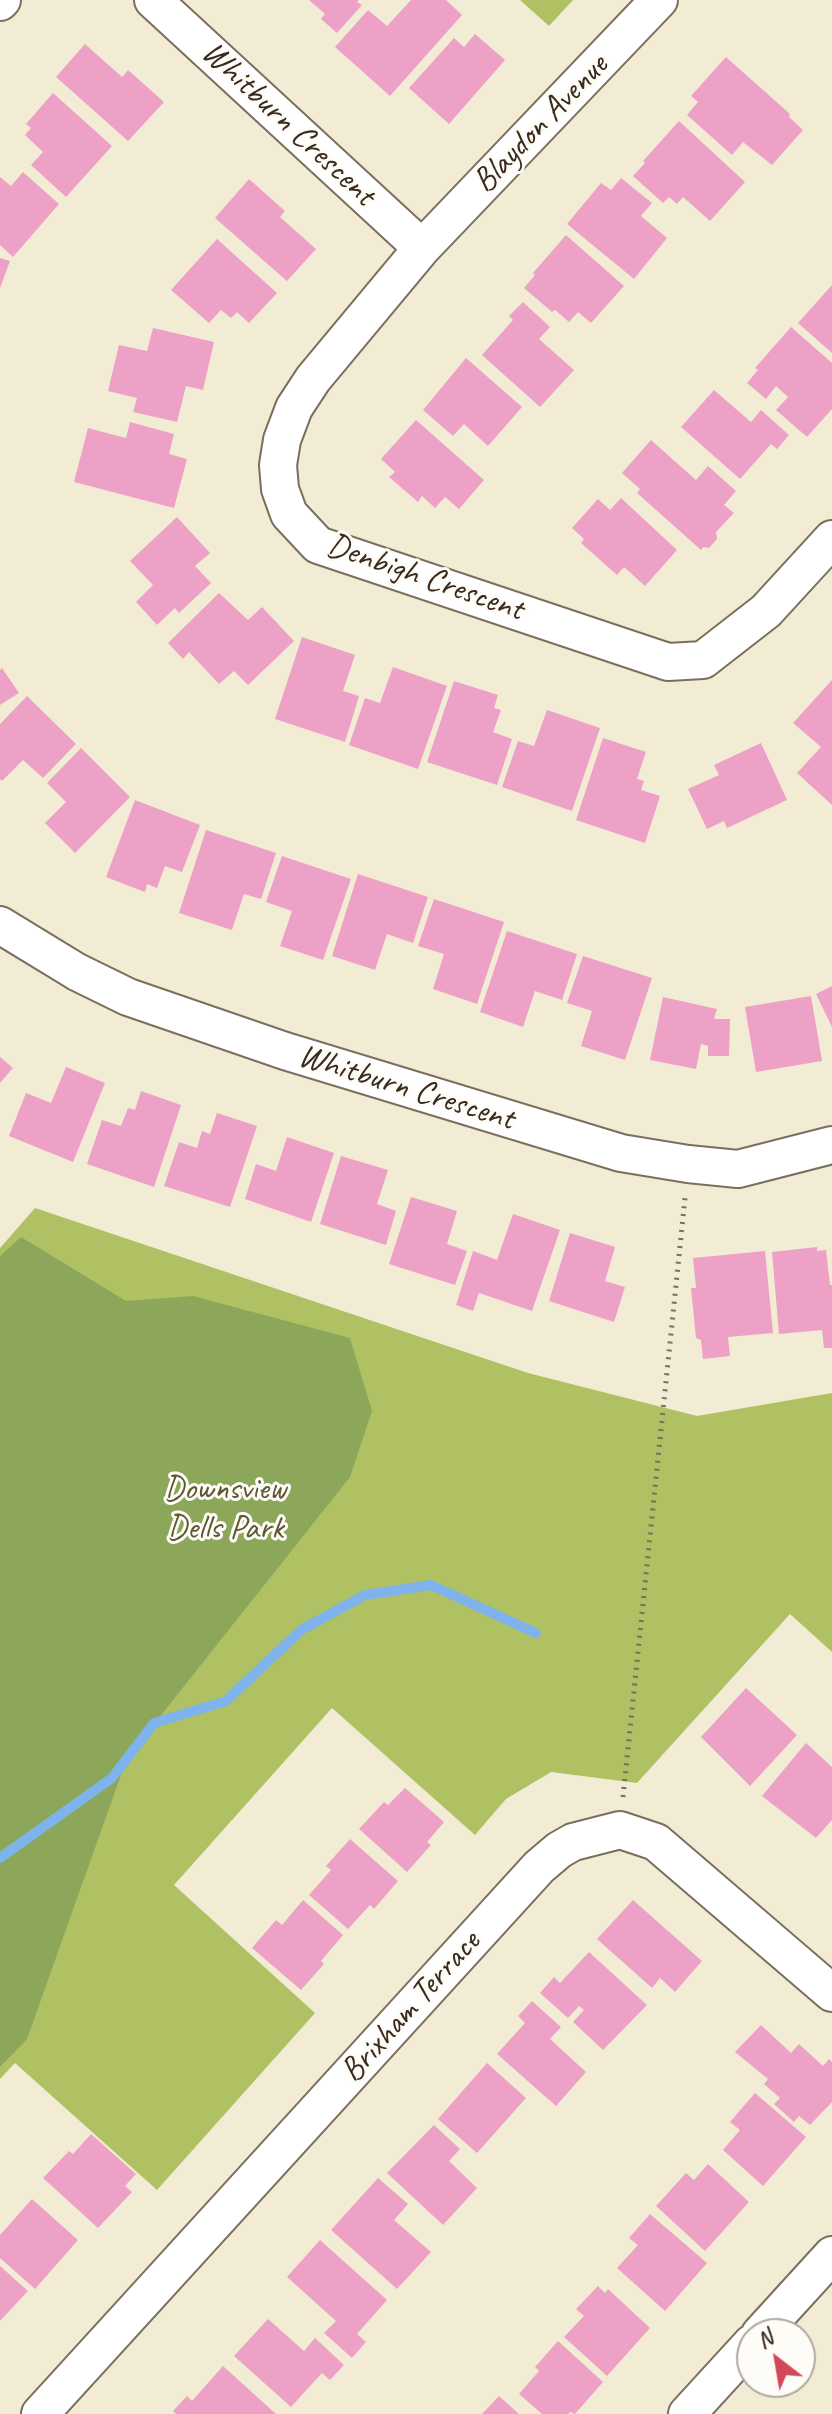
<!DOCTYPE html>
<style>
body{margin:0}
#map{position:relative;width:832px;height:2414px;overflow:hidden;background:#f3ecd5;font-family:Caveat,sans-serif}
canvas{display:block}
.north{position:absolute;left:736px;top:2318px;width:80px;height:80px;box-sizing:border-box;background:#fdfcf7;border:2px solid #afa8a0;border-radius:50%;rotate:329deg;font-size:22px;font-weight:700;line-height:32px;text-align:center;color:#3b2a1e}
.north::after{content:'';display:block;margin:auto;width:28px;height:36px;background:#d1495b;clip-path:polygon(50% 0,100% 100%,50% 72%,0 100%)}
</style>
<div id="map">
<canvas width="832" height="2414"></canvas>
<div class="north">N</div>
</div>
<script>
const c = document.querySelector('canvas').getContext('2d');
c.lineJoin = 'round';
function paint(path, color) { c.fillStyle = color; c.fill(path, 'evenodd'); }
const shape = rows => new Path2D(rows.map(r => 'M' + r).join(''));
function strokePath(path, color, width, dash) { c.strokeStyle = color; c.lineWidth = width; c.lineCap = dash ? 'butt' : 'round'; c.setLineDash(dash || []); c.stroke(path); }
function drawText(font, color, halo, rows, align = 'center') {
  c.font = font + ' Caveat,sans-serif'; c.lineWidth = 6; c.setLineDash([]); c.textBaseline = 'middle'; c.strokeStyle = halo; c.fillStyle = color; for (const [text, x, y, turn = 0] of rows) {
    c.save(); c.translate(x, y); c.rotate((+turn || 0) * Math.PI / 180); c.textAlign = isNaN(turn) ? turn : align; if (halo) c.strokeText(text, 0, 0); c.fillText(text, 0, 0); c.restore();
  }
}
const green = shape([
 [520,0,573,0,549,26],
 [35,1208,528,1373,697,1416,832,1393,832,1652,790,1614,637,1783,551,1772,506,1799,475,1835,332,1708,174,1885,315,2013,157,2190,15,2063,0,2079,0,1248]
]);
const forest = shape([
 [21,1237,126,1301,193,1296,350,1338,372,1411,350,1477,127,1758,27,2039,0,2067,0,1256]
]);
const stream = shape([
 [0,1858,112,1778,154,1723,226,1701,301,1630,365,1595,431,1585,536,1633]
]);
const building = shape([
 [309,0,359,0,357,2,362,5,337,33,321,19,325,14],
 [411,0,446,0,462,15,390,96,335,47,368,10,387,26],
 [475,34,505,60,449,124,409,88,454,38,464,47],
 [85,44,122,77,128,70,164,102,128,141,56,77],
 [726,57,790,114,789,117,803,130,772,165,743,142,732,155,687,115,698,102,691,96],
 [53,93,112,146,66,197,31,165,43,152,25,135,31,128,26,124],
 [679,121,745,182,710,221,683,197,677,204,669,197,663,203,633,176,645,163,643,161],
 [23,172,59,204,13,257,0,245,0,177,11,186],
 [621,178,652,203,641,216,667,238,634,279,567,224,601,183,611,190],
 [249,179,285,211,280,217,316,249,287,281,215,218],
 [566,235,624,286,591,323,578,312,569,322,555,310,552,312,524,288,535,275,533,273],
 [217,239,277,293,249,323,237,312,231,318,221,310,209,323,171,290],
 [0,258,10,261,0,288],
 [832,285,832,353,798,323],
 [523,302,550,327,539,339,574,370,540,407,482,355,513,320,509,316],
 [791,327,832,363,832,409,807,437,776,410,788,397,776,386,766,399,747,383,758,370,755,368],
 [153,328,214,342,203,390,186,386,177,422,133,412,137,398,108,391,119,345,147,351],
 [466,358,522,407,488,446,464,424,453,436,423,410],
 [714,390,751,422,761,410,789,435,777,449,771,444,740,479,681,427],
 [416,420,484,480,459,509,445,497,435,508,422,496,418,502,389,477,395,472,381,459],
 [130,422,174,434,169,454,187,459,174,508,74,482,88,428,126,438],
 [651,440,696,480,708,466,736,491,724,505,734,513,716,532,717,539,709,548,703,547,701,550,637,493,640,489,622,473],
 [621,498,677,550,645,586,624,567,617,575,581,543,584,539,572,528,598,499,610,510],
 [177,517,210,553,195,566,211,583,179,613,175,608,157,625,136,602,153,585,130,561],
 [219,593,248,620,262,607,294,641,248,685,234,671,219,684,189,652,183,659,168,643],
 [302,637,355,655,343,691,359,696,345,742,275,719],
 [393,667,447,686,418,769,349,745,365,698,380,703],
 [2,668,19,693,0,705,0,670],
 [832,680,832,805,797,773,821,747,793,723],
 [454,681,498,695,494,708,501,710,493,732,512,739,497,785,427,762],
 [27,696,76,744,43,778,23,760,2,781,0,779,0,724],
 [547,710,600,728,572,811,502,787,518,741,534,746],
 [603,738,646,752,637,779,644,781,641,790,660,796,645,843,576,820],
 [761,743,787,800,727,828,724,821,707,829,688,789,719,775,714,765],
 [81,748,130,797,75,853,45,823,66,802,47,783],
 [135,800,200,825,182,872,165,866,157,888,147,884,145,892,106,877],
 [206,830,276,853,261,899,244,894,232,930,179,913],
 [282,856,351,879,323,960,280,946,292,911,266,902],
 [358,874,428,897,413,943,387,934,375,970,332,956],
 [434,899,504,922,477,1004,433,989,444,954,418,946],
 [507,931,577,954,562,1000,535,991,523,1027,480,1012],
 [583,956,652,978,625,1060,581,1046,592,1011,567,1003],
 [832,986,832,1027,816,994],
 [811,996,822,1061,756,1072,745,1007],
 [663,997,717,1009,714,1019,730,1019,729,1056,708,1056,708,1046,701,1044,696,1069,650,1060],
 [0,1057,13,1068,0,1083],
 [66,1067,105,1083,73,1162,9,1136,26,1093,51,1103],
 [141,1091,181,1105,154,1187,87,1164,102,1120,121,1126,128,1108,135,1110],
 [217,1113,257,1126,230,1207,164,1186,179,1142,197,1148,202,1131,210,1134],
 [287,1137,334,1153,311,1222,245,1199,256,1164,276,1171],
 [341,1156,388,1170,377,1204,396,1211,386,1245,320,1224],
 [411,1197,457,1211,447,1244,467,1251,455,1285,389,1264],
 [513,1214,560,1230,532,1311,479,1293,473,1311,456,1305,473,1251,497,1260],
 [570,1233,615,1247,605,1281,625,1287,614,1322,549,1301],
 [817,1247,817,1251,826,1250,830,1285,832,1285,832,1348,824,1348,822,1330,779,1334,772,1252],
 [765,1251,773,1333,728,1337,730,1356,703,1359,701,1340,696,1338,691,1288,696,1288,693,1258],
 [746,1688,797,1735,750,1786,701,1737],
 [806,1743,832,1767,832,1820,816,1838,762,1796],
 [405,1788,444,1822,427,1842,431,1845,407,1872,359,1829,384,1802,388,1805],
 [350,1839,398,1881,374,1909,370,1905,348,1929,309,1895,331,1870,326,1866],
 [303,1900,343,1935,321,1961,324,1964,301,1990,252,1948,276,1920,282,1925],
 [633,1900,702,1961,675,1992,660,1978,652,1988,597,1939],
 [589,1952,647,2005,603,2050,573,2022,584,2010,579,2006,568,2018,540,1993,554,1977,560,1983],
 [532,2001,561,2027,550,2039,586,2072,556,2106,497,2054,525,2023,518,2016],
 [761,2025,791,2053,799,2044,823,2066,829,2059,832,2062,832,2102,810,2125,799,2116,794,2122,774,2104,780,2098,764,2084,768,2079,735,2052],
 [487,2063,526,2098,477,2153,438,2119],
 [755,2093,806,2137,763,2186,723,2150,740,2130,730,2122],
 [434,2125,460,2149,449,2161,477,2188,443,2225,387,2173],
 [91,2134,136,2174,125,2186,132,2192,98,2228,43,2178,69,2151,73,2154],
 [708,2164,749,2202,705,2251,656,2206,686,2173,694,2180],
 [378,2178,408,2204,394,2220,431,2252,397,2289,331,2230],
 [32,2199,78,2240,35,2289,0,2258,0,2235],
 [650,2214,707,2263,665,2311,617,2268,638,2245,629,2238],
 [320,2240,387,2300,357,2334,366,2342,352,2358,324,2333,336,2321,287,2277],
 [0,2266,28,2291,0,2321],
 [598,2286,605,2293,608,2289,650,2328,607,2376,564,2337,584,2316,576,2309],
 [268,2319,304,2351,315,2338,344,2365,330,2380,322,2373,291,2407,234,2356],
 [558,2341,603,2382,575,2414,570,2412,568,2414,542,2414,519,2394,539,2371,535,2367],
 [223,2366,276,2414,176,2414,173,2411,187,2396,192,2401],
 [499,2396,519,2414,482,2414]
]);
const path = shape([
 [623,1797,685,1198]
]);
const street = shape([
 [153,0,422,248],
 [659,0,422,248,313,379,294,408,282,440,278,465,280,489,289,514,318,545,668,662,703,660,766,611,832,539],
 [0,2,2,0],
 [0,925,77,972,128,997,285,1051,621,1153,688,1164,738,1169,832,1145],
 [760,2334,832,2255],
 [40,2414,539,1867,559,1850,573,1842,620,1830,656,1842,832,1993],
 [687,2414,752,2343]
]);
const streetNames = [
 ["Whitburn Crescent",288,124,43],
 ["Blaydon Avenue",541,124,-46],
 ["Denbigh Crescent",425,578,19],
 ["Whitburn Crescent",406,1088,17],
 ["Brixham Terrace",411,2007,-48]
];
const parkNames = [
 ["Downsview",225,1490],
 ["Dells Park",225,1529]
];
paint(green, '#b0c164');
paint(forest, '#8ca75a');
strokePath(stream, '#7eb3ec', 10);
paint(building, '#eda1c6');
strokePath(street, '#7b6e5e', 40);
strokePath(path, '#7b6e5e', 5, [2, 6]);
strokePath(street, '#fff', 36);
drawText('34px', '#3b2a1e', '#fdfcf7', streetNames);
drawText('34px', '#5e5733', '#fdfcf7', parkNames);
</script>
